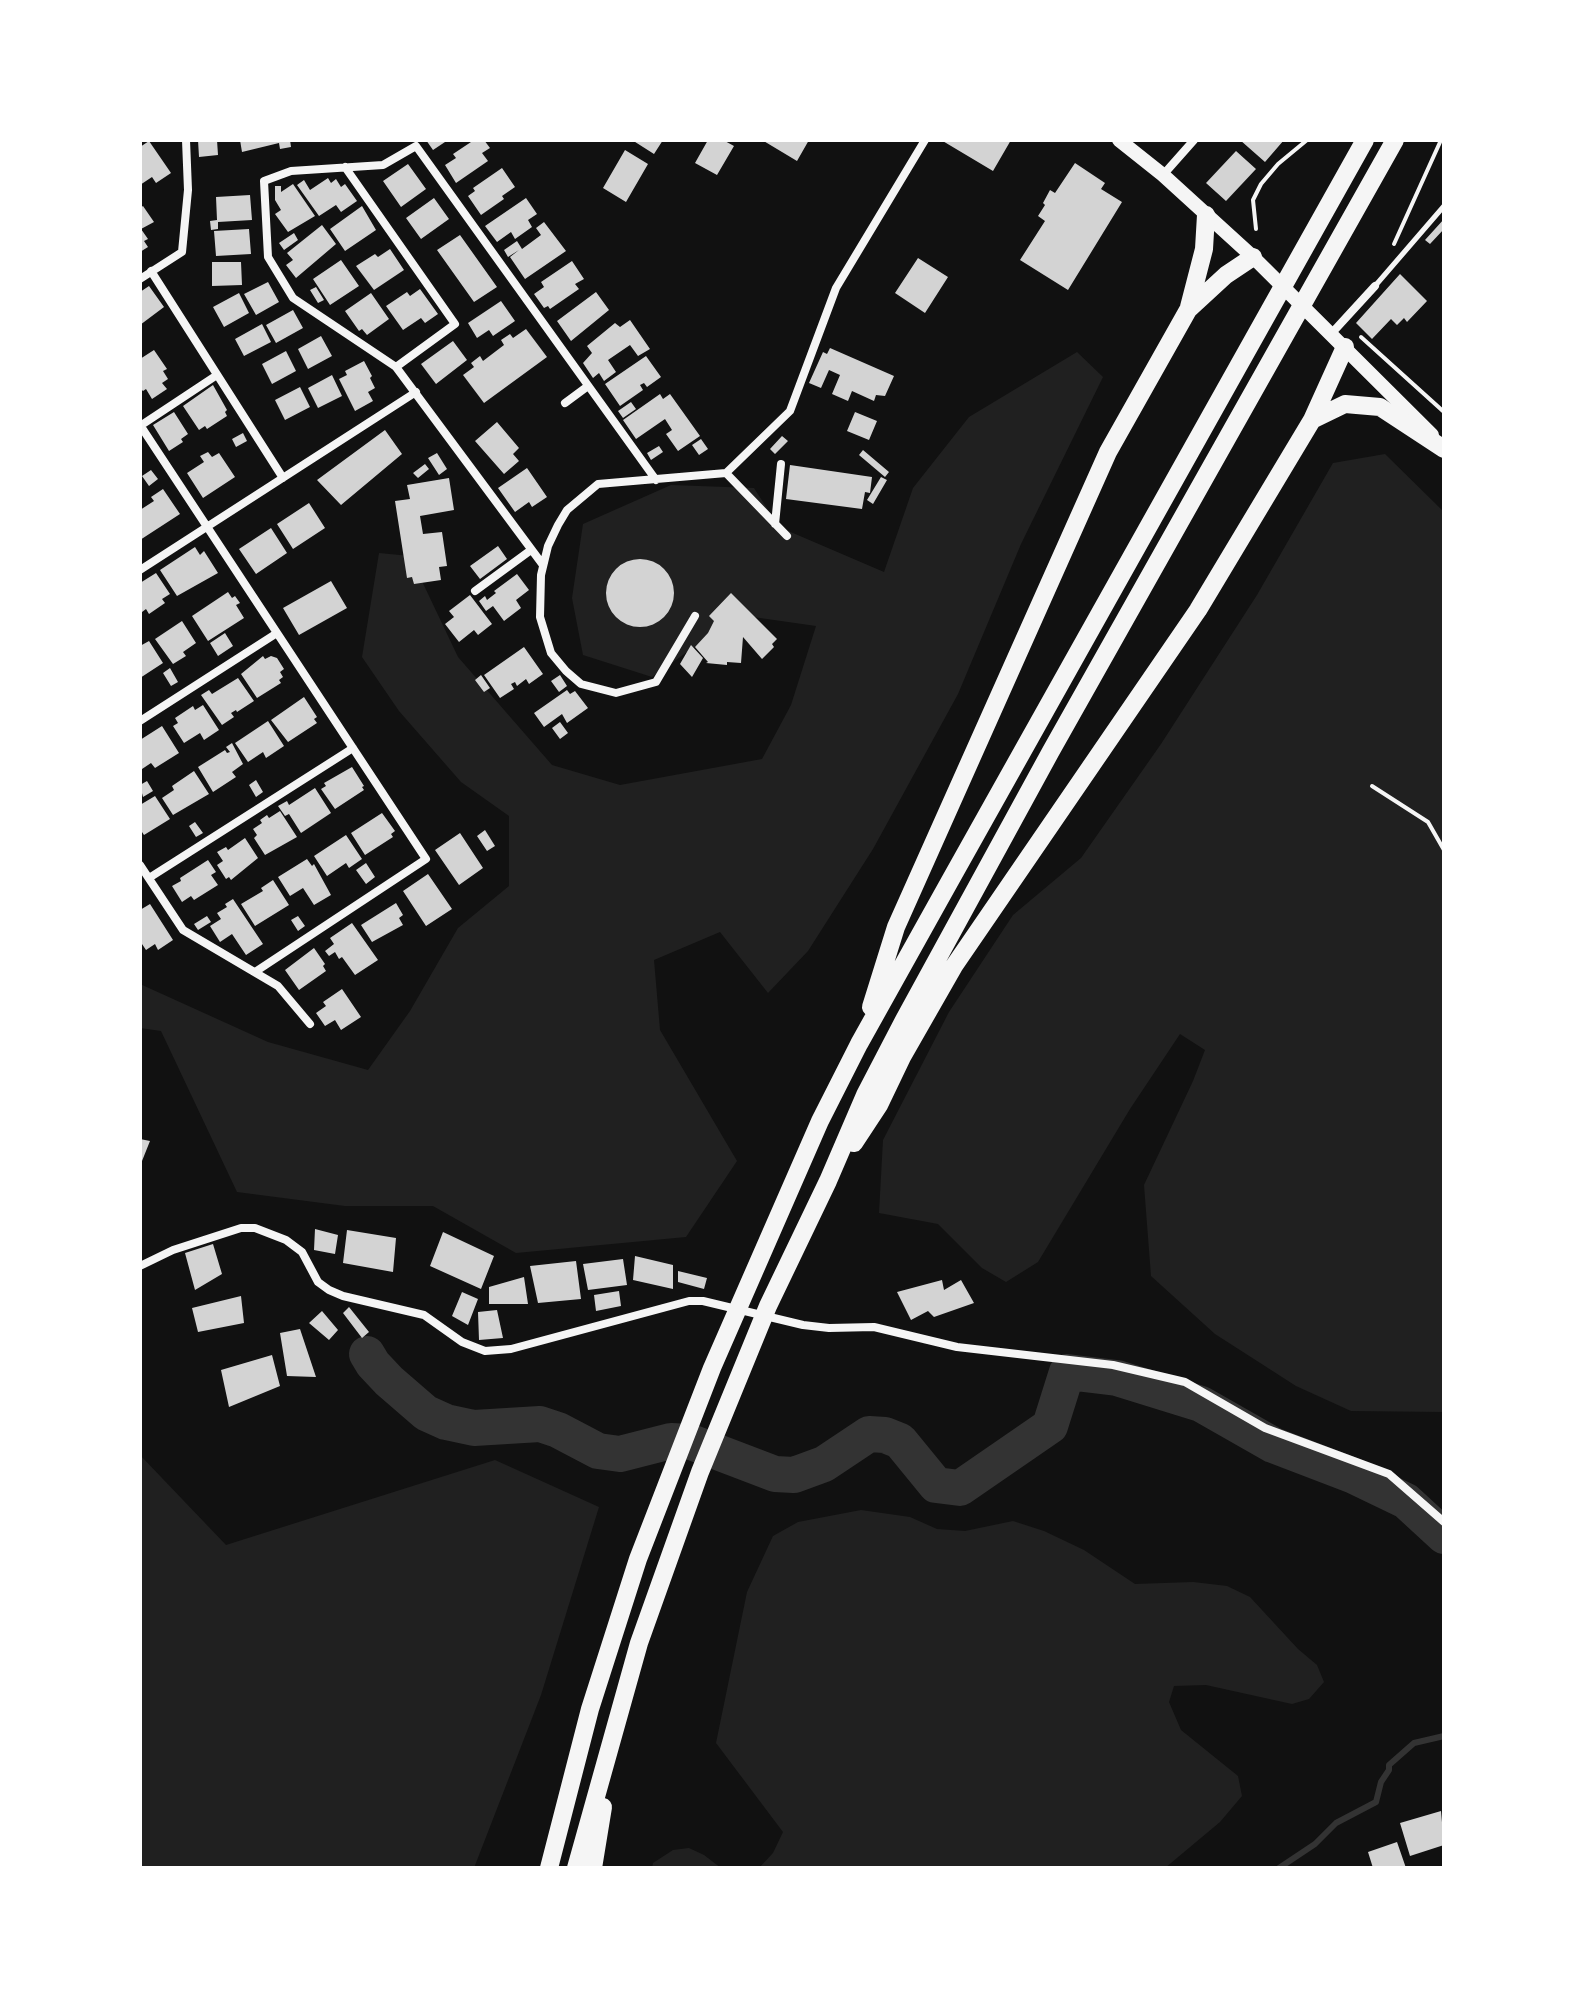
<!DOCTYPE html>
<style>
body{margin:0}
#map{position:relative;width:1584px;height:2008px;overflow:hidden;background:#111;font-family:Barlow,sans-serif}
canvas{display:block}
.frame{position:absolute;inset:0;border:142px solid #fff;pointer-events:none}
</style>
<div id="map">
<canvas width="1584" height="2008"></canvas>
<div class="frame"></div>
</div>
<script>
const c = document.querySelector('canvas').getContext('2d');
c.lineJoin = 'round';
function paint(path, color) { c.fillStyle = color; c.fill(path, 'evenodd'); }
const shape = rows => new Path2D(rows.map(r => 'M' + r).join(''));
function strokePath(path, color, width, dash) { c.strokeStyle = color; c.lineWidth = width; c.lineCap = dash ? 'butt' : 'round'; c.setLineDash(dash || []); c.stroke(path); }
const green = shape([
 [1077,352,1103,377,1021,544,958,694,873,849,808,951,768,993,720,932,654,960,660,1030,737,1161,686,1237,516,1253,433,1206,345,1206,237,1192,161,1031,140,1028,140,984,268,1042,368,1070,410,1011,458,928,509,886,509,816,461,782,399,711,362,657,379,553,410,556,458,657,552,765,620,785,762,759,791,705,816,626,739,615,652,677,583,655,572,598,583,524,671,485,754,488,779,527,884,572,913,488,969,417],
 [1385,454,1444,512,1444,1412,1351,1411,1296,1386,1215,1334,1151,1276,1144,1185,1193,1081,1205,1050,1180,1034,1130,1109,1038,1262,1006,1282,982,1268,938,1224,879,1213,883,1140,949,1012,1013,915,1081,858,1161,744,1257,595,1333,463],
 [140,1455,226,1545,495,1460,599,1507,541,1695,474,1868,140,1868],
 [861,1510,910,1517,937,1529,965,1531,1013,1521,1044,1531,1084,1550,1135,1584,1193,1582,1227,1586,1250,1597,1298,1649,1317,1665,1324,1682,1309,1699,1292,1704,1206,1685,1174,1686,1169,1702,1181,1730,1238,1776,1242,1796,1220,1822,1165,1868,759,1868,773,1853,783,1832,716,1743,747,1592,773,1536,798,1522],
 [689,1848,704,1855,721,1868,652,1868,653,1863,673,1850]
]);
const stream = shape([
 [1279,1868,1315,1844,1336,1823,1376,1802,1381,1782,1389,1770,1389,1765,1414,1743,1444,1736]
]);
const river = shape([
 [367,1354,373,1364,389,1381,426,1413,446,1422,474,1428,540,1424,558,1430,598,1451,620,1454,671,1441,691,1442,775,1474,794,1475,824,1464,869,1434,885,1435,900,1441,936,1485,960,1488,1050,1426,1067,1372,1117,1378,1201,1404,1273,1445,1354,1476,1406,1501,1444,1536]
]);
const building = shape([
 [198,140,217,140,218,155,199,157],
 [240,140,290,140,291,147,280,149,279,143,242,152],
 [426,140,448,140,433,150],
 [474,140,484,140,490,148,482,153,488,161,456,183,445,165,456,158,453,154],
 [632,140,663,140,654,154],
 [708,140,723,140,734,146,717,175,695,163],
 [762,140,809,140,797,161],
 [941,140,1011,140,993,171],
 [1240,140,1284,140,1265,162],
 [149,141,171,173,156,183,152,177,140,185,140,147],
 [625,150,648,164,626,202,603,188],
 [1236,151,1256,169,1226,201,1206,183],
 [1075,163,1105,183,1101,189,1122,202,1068,290,1020,260,1045,221,1038,216,1045,205,1043,203,1050,190,1055,193],
 [408,164,426,189,401,207,383,181],
 [502,168,515,187,502,196,504,199,481,215,468,196,475,191,473,188],
 [328,178,331,183,336,179,341,187,345,184,357,201,341,212,336,205,319,216,297,185,304,180,310,190],
 [293,184,315,216,288,232,275,214,281,210,275,200,275,186,281,186,281,192],
 [250,195,252,220,218,222,218,229,211,230,210,221,217,220,216,197],
 [434,198,449,219,421,239,406,218],
 [526,198,537,214,528,220,532,227,515,239,511,232,497,242,485,226],
 [143,206,154,222,141,229,148,239,144,241,148,247,140,252,140,208],
 [362,206,376,230,345,251,330,229],
 [1444,219,1444,229,1430,244,1425,240],
 [544,222,566,251,525,279,510,257,519,250,508,257,504,250,517,241,522,249,541,235,536,228],
 [322,225,336,244,296,278,286,265,293,260,287,253],
 [249,229,251,254,216,256,214,231],
 [294,233,298,240,284,250,279,243],
 [460,235,497,287,474,302,437,250],
 [390,249,404,270,374,290,356,266,375,254,378,257],
 [918,258,948,277,925,313,895,293],
 [341,260,359,286,330,305,313,279],
 [572,261,584,279,575,284,579,289,550,309,548,306,544,308,534,294,544,287,541,282],
 [212,262,241,262,242,285,212,286],
 [1400,274,1427,301,1407,322,1404,318,1397,325,1391,319,1372,339,1356,323],
 [268,282,279,302,256,315,244,294],
 [149,286,164,307,140,325,140,292],
 [316,287,324,300,318,303,310,290],
 [420,289,438,314,425,323,421,318,403,330,386,306,407,292,410,296],
 [596,292,609,310,571,341,557,321],
 [239,293,249,313,224,327,213,307],
 [371,293,389,319,367,335,362,329,359,331,345,311],
 [501,301,515,321,493,336,489,330,477,338,468,323],
 [293,310,303,328,276,343,266,325],
 [630,320,650,349,638,356,630,345,608,360,616,372,604,381,599,373,593,378,583,363,592,353,587,346,615,323,620,327],
 [262,324,271,342,244,356,235,339],
 [526,329,547,357,484,403,463,375,474,367,471,363,480,356,483,361,504,345,501,340,510,334,513,338],
 [321,336,332,356,308,369,298,349],
 [453,341,467,360,436,384,421,364],
 [830,348,894,376,885,396,876,395,874,401,852,391,848,401,832,394,840,375,829,370,821,388,809,383,823,352,827,354],
 [154,350,167,369,163,371,168,379,162,383,167,389,152,399,146,389,143,391,140,388,140,359],
 [286,351,296,371,272,384,262,364],
 [646,356,661,377,647,387,644,383,640,385,643,390,620,406,605,384],
 [364,361,372,376,370,378,375,388,368,392,373,401,355,411,339,379,347,375,345,371],
 [332,375,342,396,318,408,308,388],
 [213,385,227,410,225,412,227,416,207,429,205,426,199,430,183,406],
 [300,387,310,407,285,420,275,400],
 [660,394,663,399,670,394,700,436,678,451,666,434,672,430,665,419,636,439,623,420],
 [631,402,636,409,623,418,618,411],
 [174,412,188,434,181,439,183,442,169,451,153,425],
 [855,412,877,421,869,440,847,431],
 [497,422,519,448,513,454,519,461,504,474,475,441],
 [385,430,402,454,341,505,317,480],
 [243,433,247,441,236,447,232,439],
 [782,436,788,441,775,454,770,449],
 [701,439,708,449,699,455,692,445],
 [659,446,663,452,651,460,647,453],
 [863,450,889,472,885,477,859,455],
 [208,452,212,457,219,453,235,477,203,498,187,473,204,462,200,456],
 [437,453,447,469,439,475,428,458],
 [425,464,429,469,418,478,413,473],
 [790,465,872,477,870,493,865,492,862,509,786,499],
 [527,468,547,497,532,507,529,502,515,512,498,488],
 [151,470,158,479,149,486,142,476],
 [881,477,887,480,873,504,867,500],
 [449,478,454,510,420,516,423,534,442,532,447,566,439,567,441,580,414,584,412,577,407,578,395,501,410,499,407,485],
 [163,489,180,514,140,540,140,510,154,501,151,497],
 [309,503,325,528,293,549,277,524],
 [271,528,287,553,256,574,239,549],
 [498,546,507,559,480,579,470,566],
 [195,547,200,555,204,551,218,573,177,596,160,570],
 '606 593a34 34 0 1 1 68 0a34 34 0 1 1-68 0Z',
 [156,573,170,594,162,599,165,603,149,614,146,609,142,612,140,583],
 [517,574,529,590,516,600,521,608,504,621,493,606,486,611,479,601,485,596,487,600,496,593,494,591],
 [331,581,347,608,299,635,283,608],
 [228,592,232,598,235,596,240,603,236,605,244,618,208,641,192,616],
 [731,593,777,639,772,644,774,647,762,659,743,637,741,663,727,662,727,665,706,663,708,662,695,647,708,633,714,621,709,616],
 [470,595,492,624,478,635,474,630,459,642,445,624,454,617,449,611],
 [182,621,196,643,183,652,186,656,173,664,155,639],
 [225,633,233,646,218,656,210,643],
 [149,641,163,663,140,678,140,646],
 [691,645,703,658,692,677,680,664],
 [524,647,543,674,529,684,526,679,517,686,515,682,511,684,514,689,500,698,484,675],
 [263,656,265,659,271,656,277,658,284,669,280,672,283,677,279,680,281,683,257,698,241,674],
 [170,668,178,682,171,686,163,673],
 [481,675,490,688,484,692,475,680],
 [560,675,567,686,559,692,551,681],
 [238,678,254,701,237,712,236,710,231,713,234,717,222,725,201,695,209,690,212,694],
 [567,690,570,694,575,691,588,708,567,723,562,714,544,727,534,713],
 [304,697,317,717,314,719,317,723,288,742,271,720],
 [203,705,219,730,204,740,200,733,184,743,173,726,178,723,175,718,193,706,195,710],
 [268,721,284,746,266,758,263,752,248,762,235,743],
 [560,722,568,733,560,739,552,728],
 [162,726,179,753,155,768,151,763,142,769,140,740],
 [232,743,243,764,232,772,236,777,213,792,198,767,225,750,227,753,230,752,226,747],
 [352,767,364,786,362,787,364,790,335,809,321,789,326,786,324,783],
 [194,771,209,794,173,815,162,798,174,790,172,786],
 [256,780,263,792,256,797,249,785],
 [147,781,153,791,143,797,140,785],
 [315,788,331,813,301,833,289,814,285,816,278,806,287,801,289,805],
 [155,796,170,819,144,835,142,832,140,833,140,805],
 [280,811,297,837,265,855,254,838,257,835,253,829,262,823,260,820,267,815,269,818],
 [382,813,395,831,391,834,393,837,365,855,351,833],
 [195,822,203,833,196,837,189,826],
 [485,830,495,846,487,851,477,836],
 [460,833,483,868,459,885,435,850],
 [346,835,362,859,349,868,346,863,327,876,314,856],
 [245,838,258,858,231,880,229,877,226,879,217,865,223,861,217,852,226,847,228,850],
 [307,859,312,866,314,864,331,895,314,905,303,888,290,896,278,877],
 [208,860,216,872,211,875,218,885,194,900,191,896,182,902,172,886,181,881,180,878],
 [366,863,375,877,366,884,356,870],
 [428,874,452,909,426,926,403,891],
 [273,880,289,905,255,926,241,904,263,891,261,888],
 [233,899,263,944,246,955,232,934,220,942,210,926,221,919,217,913,227,907,225,904],
 [396,903,403,915,399,918,403,925,372,942,361,925],
 [150,904,173,940,158,950,155,944,146,950,140,941,140,910],
 [207,916,211,922,198,930,194,924],
 [298,916,305,926,298,931,291,920],
 [352,923,378,960,355,975,342,957,339,959,335,952,329,956,325,951,334,944,330,938],
 [314,948,325,964,323,966,326,971,299,990,285,970],
 [342,989,361,1017,341,1030,335,1020,325,1026,316,1013,326,1006,323,1002],
 [140,1139,150,1141,140,1166],
 [315,1229,338,1235,335,1254,314,1250],
 [347,1230,396,1238,393,1272,343,1263],
 [443,1232,494,1256,481,1289,430,1266],
 [213,1244,222,1274,195,1290,185,1253],
 [635,1256,673,1265,673,1289,633,1280],
 [623,1259,627,1285,588,1290,583,1264],
 [576,1261,581,1299,538,1303,530,1266],
 [678,1271,707,1278,704,1289,678,1282],
 [524,1277,528,1304,489,1304,489,1287],
 [942,1280,944,1290,961,1280,974,1303,934,1317,928,1311,911,1320,897,1292],
 [619,1291,621,1306,596,1311,594,1295],
 [462,1292,478,1299,468,1325,452,1316],
 [241,1296,244,1323,198,1332,192,1308],
 [349,1307,369,1332,362,1338,343,1313],
 [497,1310,503,1338,479,1340,478,1312],
 [322,1311,338,1330,329,1340,309,1323],
 [300,1329,316,1377,287,1376,280,1333],
 [272,1355,280,1386,229,1407,221,1370],
 [1441,1811,1444,1845,1410,1856,1400,1823],
 [1397,1842,1406,1868,1373,1868,1368,1852]
]);
const path = shape([
 [1256,229,1253,200,1261,184,1278,164,1307,140],
 [1394,244,1441,140],
 [1361,337,1444,412],
 [1372,786,1428,822,1444,850]
]);
const service = shape([
 [1375,286,1444,206]
]);
const minor = shape([
 [345,167,455,324,396,367],
 [1163,175,1194,140],
 [151,271,283,478],
 [140,279,182,252,188,190,186,140],
 [1331,334,1375,286],
 [565,403,588,386],
 [140,425,426,859,255,972],
 [140,426,217,375],
 [726,473,787,536],
 [775,524,781,464],
 [543,565,396,367,293,298,268,257,264,181,291,171,383,165,416,146,656,480],
 [140,570,416,392],
 [475,591,531,550],
 [695,616,656,682,616,693,581,684,566,671,551,653,540,617,541,575,548,546,558,525,567,510,598,484,726,473,790,411,836,288,925,140],
 [140,721,277,633],
 [140,865,183,930,278,986,310,1024],
 [149,878,353,748],
 [140,1266,173,1250,241,1228,255,1228,286,1240,302,1252,318,1282,329,1290,343,1296,424,1315,462,1342,485,1351,511,1349,689,1301,703,1301,803,1325,829,1328,874,1327,957,1347,1113,1365,1185,1382,1265,1428,1389,1474,1444,1522]
]);
const tertiary = shape([
 [1119,140,1163,175,1253,257,1432,435]
]);
const trunk = shape([
 [1189,307,1204,249,1206,215],
 [1312,420,1345,404,1380,407,1444,449],
 [871,1007,896,927,1108,452,1188,310,1226,275,1253,257],
 [854,1143,879,1105,902,1057,954,966,1198,610,1312,420,1345,347],
 [549,1868,590,1709,638,1559,712,1368,820,1121,859,1044,951,879,1365,140],
 [576,1868,639,1643,700,1472,768,1306,828,1181,865,1095,904,1020,1051,751,1395,140],
 [593,1868,603,1807]
]);
paint(green, '#202020');
strokePath(stream, '#333', 6);
strokePath(river, '#333', 36);
paint(building, '#d3d3d3');
strokePath(path, '#f5f5f5', 4);
strokePath(service, '#f5f5f5', 5);
strokePath(minor, '#f5f5f5', 8);
strokePath(tertiary, '#f5f5f5', 14);
strokePath(trunk, '#f5f5f5', 18);
</script>
